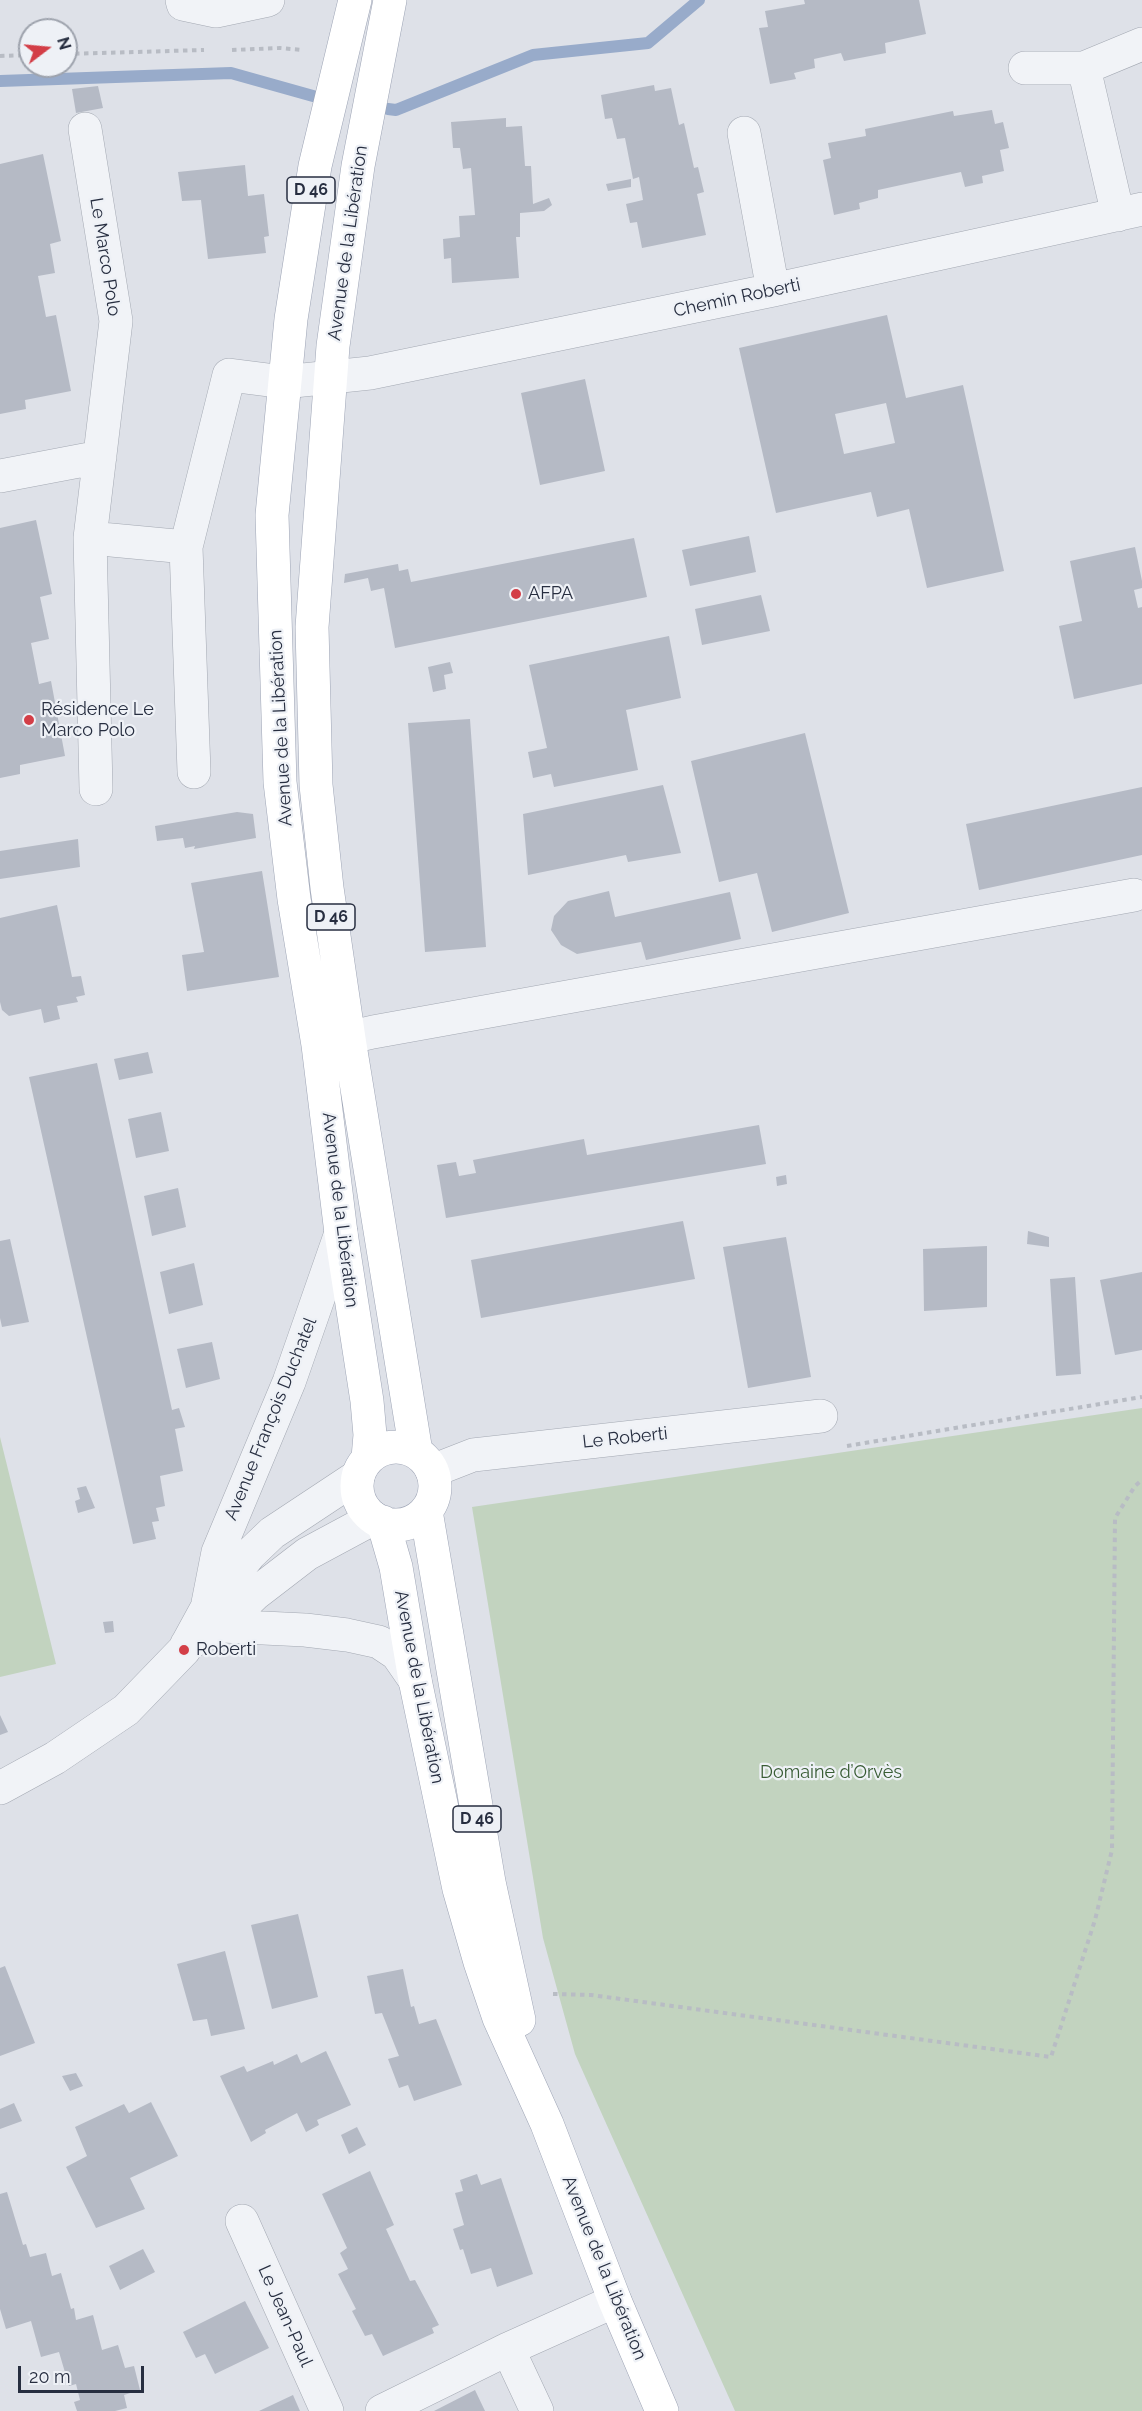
<!DOCTYPE html>
<meta charset="utf-8">
<style>
body{margin:0}
#map{position:relative;width:1142px;height:2411px;overflow:hidden;background:#dee1e8;font-family:Raleway,sans-serif}
canvas{display:block}
.north{position:absolute;left:18px;top:18px;width:60px;height:60px;box-sizing:border-box;background:#eef1f6;border:2px solid #9ea3ad;border-radius:50%;rotate:74deg;font-size:16px;font-weight:700;line-height:24px;text-align:center;color:#272e40}
.north::after{content:'';display:block;margin:auto;width:21px;height:27px;background:#d33e47;clip-path:polygon(50% 0,100% 100%,50% 72%,0 100%)}
.scale{position:absolute;left:18px;top:2366px;width:126px;height:27px;box-sizing:border-box;border:3px solid #272e40;border-top:0;padding-left:8px;font-size:18px;line-height:21px;white-space:nowrap;color:#272e40;-webkit-text-stroke:4px #eef1f6;paint-order:stroke}
</style>
<div id="map">
<canvas width="1142" height="2411"></canvas>
<div class="north">N</div>
<div class="scale">20 m</div>
</div>
<script>
const c = document.querySelector('canvas').getContext('2d');
c.lineJoin = 'round';
function paint(path, color) { c.fillStyle = color; c.fill(path, 'evenodd'); }
const shape = rows => new Path2D(rows.map(r => 'M' + r).join(''));
function strokePath(path, color, width, dash) { c.strokeStyle = color; c.lineWidth = width; c.lineCap = dash ? 'butt' : 'round'; c.setLineDash(dash || []); c.stroke(path); }
function drawText(font, color, halo, rows, align = 'center') {
  c.font = font + ' Raleway,sans-serif'; c.lineWidth = 4.5; c.setLineDash([]); c.textBaseline = 'middle'; c.strokeStyle = halo; c.fillStyle = color; for (const [text, x, y, turn = 0] of rows) {
    c.save(); c.translate(x, y); c.rotate((+turn || 0) * Math.PI / 180); c.textAlign = isNaN(turn) ? turn : align; if (halo) c.strokeText(text, 0, 0); c.fillText(text, 0, 0); c.restore();
  }
}
const green = shape([
 [1142,1408,1142,2411,735,2411,575,2054,543,1938,472,1507],
 [0,1437,56,1664,0,1677]
]);
const stream = shape([
 [0,81,231,73,313,96],
 [388,109,396,110,533,55,648,43,699,0]
]);
const building = shape([
 [804,0,919,0,926,34,885,43,886,53,844,61,841,53,814,59,815,68,794,73,796,79,770,84,759,28,768,27,765,11,805,4],
 [654,85,655,91,671,88,679,125,684,123,694,168,698,167,704,192,697,194,706,235,642,248,637,222,630,223,626,204,643,200,639,177,633,179,625,138,617,139,612,118,605,119,601,95],
 [98,86,103,108,76,113,72,89],
 [992,110,995,124,1003,122,1009,148,1000,150,1004,171,982,176,983,183,965,187,961,172,878,190,878,198,859,203,860,209,834,215,823,160,831,158,828,143,866,136,865,129,953,111,954,116],
 [506,118,506,127,522,126,525,166,531,166,533,204,549,198,552,205,544,211,520,213,520,237,516,237,519,278,452,283,451,258,444,259,443,239,460,237,459,216,475,215,471,168,463,169,460,148,453,148,451,122],
 [43,154,61,241,50,244,55,273,38,276,46,317,56,315,71,391,25,400,26,409,0,414,0,164],
 [245,165,248,196,264,194,269,236,264,237,266,253,208,259,201,200,182,201,178,172],
 [631,179,631,187,608,191,606,184],
 [887,315,906,398,963,385,1004,571,927,588,909,509,877,517,871,492,776,513,739,348],
 [886,403,895,443,844,454,835,414],
 [585,379,605,471,540,485,521,393],
 [36,520,52,594,40,597,49,639,31,643,39,684,51,681,65,756,20,765,20,774,0,778,0,528],
 [749,536,756,572,690,586,682,550],
 [634,538,647,597,395,648,384,588,371,591,368,578,344,583,345,574,398,564,399,571,408,569,411,582],
 [1135,547,1142,581,1142,588,1134,590,1138,608,1142,607,1142,684,1074,699,1059,626,1082,621,1070,561],
 [761,595,770,631,702,645,695,609],
 [669,636,681,698,626,710,638,770,554,787,551,774,533,778,528,752,547,748,529,665],
 [450,662,453,673,444,675,446,689,433,692,428,667],
 [470,719,486,947,425,952,408,723],
 [805,733,849,913,772,932,757,873,719,882,691,761],
 [663,785,681,853,628,862,626,855,528,875,523,814],
 [1142,787,1142,855,979,890,966,824],
 [237,812,253,814,256,838,194,849,195,846,185,848,183,838,157,841,155,826],
 [78,839,80,867,0,879,0,851],
 [262,871,279,977,187,991,182,955,204,952,191,883],
 [609,891,615,917,730,892,741,939,646,960,641,942,577,954,561,945,551,930,554,916,568,901],
 [57,905,72,977,81,976,85,995,76,997,78,1002,57,1006,60,1019,44,1023,41,1009,9,1016,2,1010,0,1002,0,918],
 [148,1052,153,1073,119,1080,114,1059],
 [97,1063,172,1410,179,1408,185,1427,175,1429,183,1471,160,1476,165,1506,156,1508,159,1521,152,1522,156,1539,133,1544,29,1077],
 [161,1112,169,1151,136,1158,128,1119],
 [759,1125,766,1164,446,1218,437,1165,456,1162,459,1176,476,1173,473,1160,584,1139,587,1155],
 [786,1175,787,1184,777,1186,776,1177],
 [178,1188,186,1227,152,1236,144,1196],
 [683,1221,695,1279,481,1318,471,1260],
 [1028,1231,1049,1237,1049,1247,1027,1244],
 [786,1237,811,1377,748,1388,723,1247],
 [10,1239,29,1322,2,1327,0,1318,0,1241],
 [987,1246,987,1307,924,1311,923,1249],
 [194,1263,203,1305,169,1314,160,1272],
 [1142,1272,1142,1350,1115,1355,1100,1280],
 [1075,1277,1081,1374,1056,1376,1050,1279],
 [212,1342,220,1379,186,1388,177,1349],
 [86,1486,95,1508,78,1513,75,1501,80,1499,77,1488],
 [113,1621,114,1632,105,1633,103,1622],
 [0,1715,8,1732,0,1735],
 [298,1914,318,1997,272,2009,251,1925],
 [225,1951,245,2029,211,2036,207,2019,193,2021,177,1964],
 [5,1966,35,2043,0,2056,0,1968],
 [403,1969,411,2007,414,2006,419,2024,436,2019,462,2085,414,2101,408,2085,399,2088,388,2059,399,2056,382,2013,375,2014,367,1976],
 [326,2051,351,2105,317,2120,319,2125,306,2132,297,2113,265,2130,266,2133,251,2142,220,2076,244,2066,247,2072,273,2061,274,2065,297,2054,301,2063],
 [76,2073,83,2086,70,2091,62,2076],
 [151,2102,178,2156,130,2178,145,2209,96,2228,66,2167,87,2156,75,2127,124,2104,129,2113],
 [14,2103,22,2121,0,2129,0,2109],
 [357,2127,366,2145,349,2154,341,2135],
 [370,2171,394,2225,386,2229,410,2281,415,2280,439,2325,432,2328,434,2333,383,2356,372,2334,365,2336,352,2311,356,2309,338,2274,348,2269,340,2253,347,2248,322,2194],
 [477,2174,481,2185,501,2178,533,2274,497,2287,491,2268,471,2274,463,2249,460,2250,453,2229,464,2225,455,2193,463,2191,460,2180],
 [7,2192,23,2245,26,2244,30,2257,46,2253,52,2276,61,2273,71,2309,74,2308,76,2320,93,2315,102,2350,118,2345,125,2368,134,2366,140,2390,124,2395,127,2408,115,2411,77,2411,74,2402,80,2400,76,2384,69,2386,59,2352,41,2357,31,2321,6,2329,0,2309,0,2194],
 [143,2249,155,2272,120,2290,109,2266],
 [245,2301,269,2348,215,2374,205,2354,196,2358,183,2332],
 [475,2390,485,2411,434,2411],
 [293,2395,300,2411,259,2411]
]);
const path = shape([
 [232,50,280,48,302,50],
 [66,54,204,50],
 [0,56,30,55],
 [847,1446,1142,1397],
 [553,1994,591,1995,1051,2057,1095,1920,1112,1850,1115,1518,1135,1486,1142,1480]
]);
const minor = shape([
 [182,0,183,4,216,11,268,0],
 [1025,68,1084,68,1142,44],
 [1084,68,1118,215],
 [85,129,116,321,90,538,186,547,229,375,284,382,370,373,773,290,1142,209],
 [744,133,773,290],
 [0,476,100,457],
 [90,538,96,789],
 [186,547,194,772],
 [321,1044,373,1032,1134,895],
 [432,1471,473,1455,821,1416],
 [208,1603,218,1552,289,1382,341,1233],
 [222,1626,305,1630,347,1635,379,1642,397,1654,415,1680],
 [187,1644,222,1626,255,1594,307,1554,374,1518],
 [0,1788,55,1758,126,1710,184,1650,208,1606,250,1554,272,1533,358,1476],
 [242,2221,327,2411],
 [508,2349,537,2411],
 [382,2411,508,2349,615,2301]
]);
const major = shape([
 [355,0,315,166,291,319,272,515,280,782,294,899,318,1045,341,1233,367,1401,370,1435,368,1458],
 [390,0,358,166,333,346,312,627,316,785,327,888,349,1039,416,1452],
 '357 1486a39 39 0 1 1 78 0a39 39 0 1 1-78 0Z',
 [426,1511,489,1882,519,2020],
 [383,1522,396,1567,415,1680,459,1889,480,1962,499,2018,547,2124,615,2301,662,2411]
]);
const markers = [
 [516,594,6,"#d33e47"],
 [29,720,6,"#d33e47"],
 [184,1650,6,"#d33e47"]
];
const shields = [
 [311,190,48],
 [331,917,48],
 [477,1819,48]
];
const shieldNames = [
 ["D 46",311,190],
 ["D 46",331,917],
 ["D 46",477,1819]
];
const streetNames = [
 ["Avenue de la Libération",348,243,-82],
 ["Le Marco Polo",105,257,81],
 ["Chemin Roberti",737,298,-12],
 ["Avenue de la Libération",281,728,-93],
 ["Avenue de la Libération",340,1210,83],
 ["Avenue François Duchatel",271,1419,-68],
 ["Le Roberti",625,1438,-6],
 ["Avenue de la Libération",419,1687,79],
 ["Avenue de la Libération",604,2268,68],
 ["Le Jean-Paul",285,2316,66]
];
const poiNames = [
 ["AFPA",528,594],
 ["Résidence Le",41,710],
 ["Marco Polo",41,731],
 ["Roberti",196,1650]
];
const parkNames = [
 ["Domaine d’Orvès",831,1773]
];
paint(green, '#c2d3bf');
strokePath(stream, '#98abca', 12);
paint(building, '#b5bac5');
strokePath(minor, '#a3a8b2', 34);
strokePath(major, '#9da4b5', 34);
strokePath(path, '#b8bcc4', 4, [4.5, 4.5]);
strokePath(minor, '#f1f3f7', 33);
strokePath(major, '#fff', 33);
for (const [x, y, r, color] of markers) { const dot = new Path2D(); dot.arc(x, y, r, 0, 2 * Math.PI); c.fillStyle = color; c.fill(dot); strokePath(dot, '#eef1f6', 2); }
for (const [x, y, w] of shields) { const box = new Path2D(); box.roundRect(x - w / 2, y - 13, w, 26, 4.5); c.fillStyle = '#eef1f6'; c.fill(box); strokePath(box, '#272e40', 1.5); }
drawText('bold 16px', '#272e40', null, shieldNames);
drawText('18px', '#272e40', '#eef1f6', streetNames);
drawText('18px', '#272e40', '#eef1f6', poiNames, 'left');
drawText('18px', '#385c34', '#eef1f6', parkNames);
</script>
